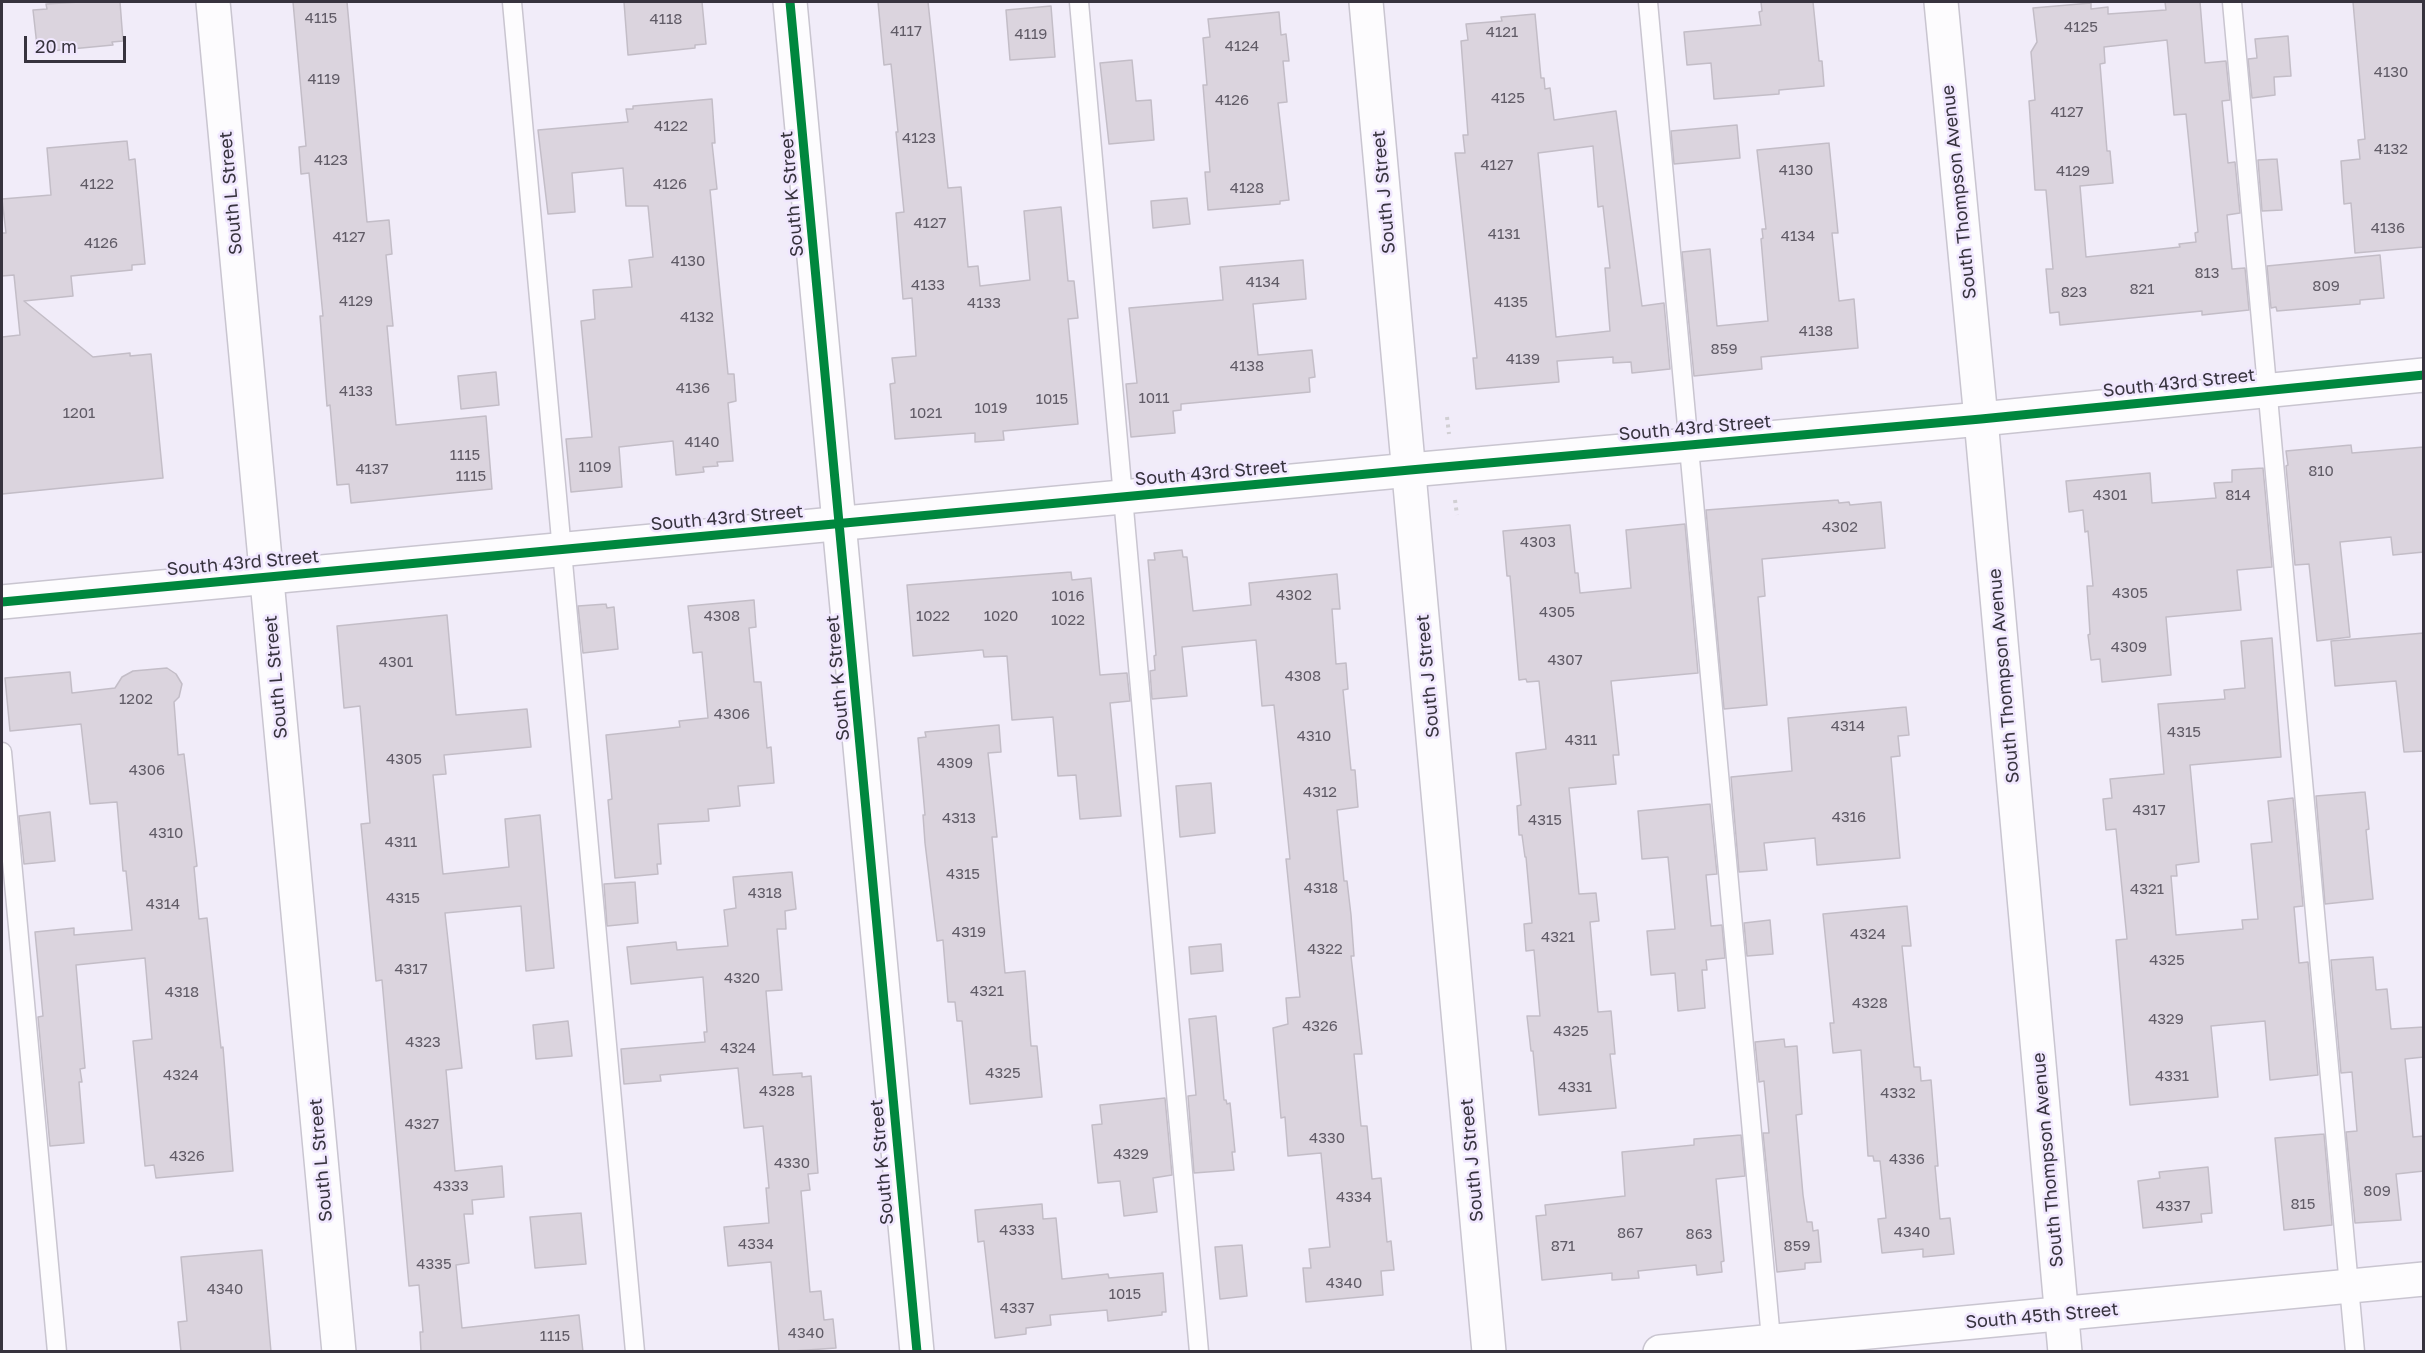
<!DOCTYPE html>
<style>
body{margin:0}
#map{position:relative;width:2425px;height:1353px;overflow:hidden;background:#f1ecf9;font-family:"Golos Text",sans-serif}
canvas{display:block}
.frame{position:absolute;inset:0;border:3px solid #37333e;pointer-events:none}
.scale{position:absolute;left:24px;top:36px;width:102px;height:27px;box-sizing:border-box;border:3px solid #37333e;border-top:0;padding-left:8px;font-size:18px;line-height:21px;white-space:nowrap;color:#37333e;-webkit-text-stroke:4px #f0e7fe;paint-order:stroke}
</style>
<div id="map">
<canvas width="2425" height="1353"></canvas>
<div class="frame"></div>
<div class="scale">20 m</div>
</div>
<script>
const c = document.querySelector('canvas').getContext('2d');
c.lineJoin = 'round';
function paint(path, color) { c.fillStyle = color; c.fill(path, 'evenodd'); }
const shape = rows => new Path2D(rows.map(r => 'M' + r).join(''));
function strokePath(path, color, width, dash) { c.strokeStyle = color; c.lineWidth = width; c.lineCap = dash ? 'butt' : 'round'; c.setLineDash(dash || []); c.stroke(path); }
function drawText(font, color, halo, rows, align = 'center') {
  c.font = font + ' "Golos Text",sans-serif'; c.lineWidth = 5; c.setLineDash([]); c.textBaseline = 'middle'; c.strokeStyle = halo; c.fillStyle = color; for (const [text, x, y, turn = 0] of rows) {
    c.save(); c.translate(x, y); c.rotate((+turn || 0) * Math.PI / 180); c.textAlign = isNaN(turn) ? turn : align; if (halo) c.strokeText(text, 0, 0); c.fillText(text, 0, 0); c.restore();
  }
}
const building = shape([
 [80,2,120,2,123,41,112,42,113,45,50,51,50,44,37,46,33,10,47,9,46,4,80,2],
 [293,2,347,2,367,222,389,220,392,254,386,255,393,326,387,326,396,425,486,416,492,489,351,503,349,484,337,485,330,405,327,406,320,316,323,316,309,173,301,174,299,147,306,146,293,2],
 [624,2,702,2,706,44,695,45,695,48,628,55,624,2],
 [878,2,928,2,948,188,961,187,968,267,978,266,980,286,1030,280,1024,211,1061,207,1068,281,1074,281,1078,318,1068,319,1078,424,1003,431,1004,440,975,442,975,433,895,439,890,384,895,383,892,358,916,356,912,298,903,299,896,213,904,212,896,132,898,132,891,64,884,65,878,2],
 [1761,2,1813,2,1819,61,1822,61,1824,86,1779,90,1779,94,1714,99,1711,63,1687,65,1684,32,1761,25,1759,12,1762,11,1761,2],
 [2165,2,2200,2,2205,63,2226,61,2230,100,2222,101,2228,163,2235,162,2240,213,2227,215,2232,269,2245,268,2249,310,2202,315,2202,311,2060,325,2059,312,2050,313,2046,269,2053,269,2046,190,2035,190,2029,101,2035,100,2031,52,2037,42,2033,8,2091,3,2091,9,2108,7,2108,14,2166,10,2165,2],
 [2167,40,2174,115,2186,114,2198,232,2195,233,2196,242,2179,244,2180,247,2086,257,2080,186,2113,183,2110,151,2107,151,2100,64,2105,63,2104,47,2167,40],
 [2353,2,2424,2,2424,247,2355,253,2351,203,2344,204,2341,161,2360,159,2358,140,2365,139,2353,2],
 [1051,6,1055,57,1010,60,1006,10,1051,6],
 [1279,12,1281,35,1286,34,1289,61,1283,61,1287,102,1278,103,1289,200,1280,201,1280,204,1208,210,1205,172,1210,172,1203,85,1207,85,1203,38,1210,37,1208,19,1279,12],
 [1535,14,1541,78,1544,78,1545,89,1550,88,1554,120,1616,111,1642,306,1664,303,1670,369,1632,373,1631,362,1613,363,1613,357,1557,361,1559,382,1476,389,1473,358,1477,358,1455,153,1465,153,1463,135,1468,135,1461,41,1468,40,1466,24,1502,21,1501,17,1535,14],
 [1593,146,1598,207,1603,206,1610,268,1605,268,1610,331,1556,337,1538,153,1593,146],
 [2288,36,2291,76,2274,77,2275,95,2252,98,2248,59,2257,58,2255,39,2288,36],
 [1132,60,1136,101,1151,100,1154,140,1109,144,1100,63,1132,60],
 [712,99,715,143,712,143,717,189,710,190,728,374,734,374,736,401,728,403,733,461,717,462,718,466,703,467,704,472,676,475,673,441,619,447,622,487,571,492,566,439,592,437,581,321,595,319,593,290,632,287,629,260,653,257,648,206,626,206,623,168,572,173,575,212,548,214,538,130,628,122,626,109,633,109,633,106,712,99],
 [1737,125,1740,158,1674,164,1671,131,1737,125],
 [127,141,129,160,135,159,145,264,132,265,132,270,71,276,73,296,24,301,93,357,130,353,130,356,151,354,163,478,2,494,2,337,20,335,14,275,2,276,2,233,6,233,2,199,51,195,47,148,127,141],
 [1829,143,1838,233,1832,233,1839,301,1854,299,1858,348,1761,357,1762,369,1694,376,1682,252,1710,249,1717,326,1768,321,1761,239,1763,238,1762,229,1766,229,1757,150,1829,143],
 [2277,159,2282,210,2262,211,2258,160,2277,159],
 [1187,198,1190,224,1153,228,1151,201,1187,198],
 [2380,255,2384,298,2360,300,2360,304,2277,311,2276,307,2271,308,2267,266,2380,255],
 [1303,260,1306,299,1253,304,1258,355,1312,350,1315,377,1309,378,1310,392,1181,404,1181,410,1173,411,1175,433,1131,437,1126,384,1137,383,1129,308,1223,300,1220,267,1303,260],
 [496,372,499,405,461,409,458,376,496,372],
 [2351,445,2352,453,2424,447,2424,552,2393,555,2391,537,2340,542,2350,637,2317,641,2309,564,2295,565,2286,466,2288,465,2286,451,2351,445],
 [2263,468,2272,567,2237,570,2241,610,2166,617,2171,675,2102,682,2100,659,2091,660,2088,635,2090,634,2087,586,2093,586,2088,531,2085,532,2083,510,2069,512,2066,481,2150,473,2152,503,2216,498,2214,483,2232,482,2232,470,2263,468],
 [1838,500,1839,503,1849,502,1850,505,1881,502,1885,548,1762,559,1765,596,1758,597,1767,705,1724,709,1706,510,1838,500],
 [1685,524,1698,673,1611,681,1619,755,1613,755,1616,784,1569,788,1579,894,1596,893,1599,921,1590,922,1598,1012,1611,1011,1615,1054,1610,1054,1616,1108,1539,1115,1533,1051,1531,1051,1527,1016,1540,1016,1534,950,1526,951,1524,924,1532,923,1526,857,1525,857,1522,835,1519,835,1517,806,1521,805,1516,753,1546,749,1539,681,1527,682,1526,679,1519,680,1510,576,1507,576,1503,531,1570,525,1575,573,1578,573,1580,593,1631,588,1626,530,1685,524],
 [1182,550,1183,557,1187,557,1193,611,1251,605,1249,583,1337,574,1340,609,1332,609,1336,664,1346,663,1348,689,1343,690,1351,770,1355,770,1358,807,1337,810,1344,881,1347,881,1351,915,1354,956,1351,956,1362,1054,1354,1054,1361,1126,1367,1126,1372,1179,1381,1178,1387,1242,1391,1241,1394,1270,1381,1271,1383,1295,1306,1302,1303,1268,1311,1268,1309,1249,1330,1247,1321,1153,1288,1156,1285,1117,1281,1118,1273,1028,1288,1024,1286,998,1300,997,1286,859,1290,859,1274,705,1262,706,1256,640,1182,647,1187,696,1152,699,1150,671,1155,670,1154,656,1156,655,1148,560,1155,560,1154,553,1182,550],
 [1071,572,1072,580,1091,578,1100,675,1127,673,1130,701,1110,703,1121,816,1080,819,1076,775,1058,776,1053,717,1012,720,1007,656,984,657,983,650,981,650,913,656,907,585,1071,572],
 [754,600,756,627,749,628,754,682,761,682,767,748,771,747,774,783,738,786,740,806,708,809,709,821,658,824,661,864,657,864,658,874,615,878,608,800,612,799,606,735,680,727,679,721,708,718,702,652,693,653,688,606,754,600],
 [606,604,607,608,614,607,618,649,583,653,578,606,606,604],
 [447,615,456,715,527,709,531,747,444,755,446,774,433,775,443,874,509,867,505,819,540,815,554,968,526,971,521,906,445,913,462,1068,446,1070,455,1171,502,1166,504,1197,472,1200,473,1214,464,1214,469,1263,456,1265,462,1328,579,1315,583,1352,421,1352,420,1332,423,1332,419,1285,409,1286,382,980,376,981,361,824,370,823,360,706,344,708,337,626,447,615],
 [2424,633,2424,751,2404,752,2396,681,2335,686,2331,641,2424,633],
 [2272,638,2281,757,2190,765,2199,862,2176,865,2177,876,2171,876,2176,935,2243,929,2242,920,2258,919,2251,844,2272,842,2268,801,2293,798,2303,906,2294,907,2299,963,2308,962,2318,1075,2270,1080,2265,1021,2211,1026,2218,1097,2130,1105,2116,940,2127,939,2116,829,2106,830,2103,799,2112,798,2110,779,2164,774,2158,704,2225,699,2224,690,2245,688,2241,641,2272,638],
 [167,668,176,674,182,684,179,697,174,702,178,755,184,754,197,866,194,867,199,919,207,918,221,1048,223,1047,233,1171,156,1178,154,1165,145,1166,133,1041,152,1039,145,958,76,965,85,1068,80,1069,82,1082,79,1082,84,1143,50,1146,38,1017,43,1016,35,932,74,928,74,935,132,930,126,871,123,871,117,802,90,804,81,724,10,731,5,678,70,672,72,693,115,688,122,677,133,671,167,668],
 [1906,707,1909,735,1898,736,1900,756,1891,757,1900,858,1817,865,1815,838,1764,843,1767,870,1739,872,1731,777,1792,771,1788,718,1906,707],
 [999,725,1001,752,988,753,997,837,992,837,1005,973,1025,971,1031,1046,1037,1046,1042,1097,970,1104,962,1021,957,1021,955,1002,948,1002,943,940,937,941,925,843,923,815,925,815,918,738,926,737,925,732,999,725],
 [1211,783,1215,833,1180,837,1176,786,1211,783],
 [2365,792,2369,829,2366,830,2373,899,2325,904,2316,796,2365,792],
 [1710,804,1717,874,1706,875,1711,926,1722,925,1725,958,1706,960,1707,970,1702,970,1705,1008,1678,1011,1675,973,1651,975,1647,931,1675,929,1668,857,1642,859,1638,811,1710,804],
 [50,812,55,861,24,864,19,816,50,812],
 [792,872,796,909,785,911,786,929,777,929,782,990,766,991,773,1075,802,1073,802,1077,811,1076,818,1173,808,1174,810,1190,801,1191,810,1292,821,1291,824,1320,833,1319,836,1348,779,1352,771,1262,728,1266,724,1227,769,1223,766,1188,769,1188,763,1126,744,1128,738,1068,660,1075,661,1081,624,1084,621,1049,705,1042,704,1032,707,1032,703,977,631,984,627,947,676,942,677,950,728,946,724,910,736,908,733,877,792,872],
 [635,882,638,923,607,926,604,884,635,882],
 [1907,906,1911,946,1902,946,1914,1067,1920,1067,1921,1081,1931,1080,1938,1166,1935,1166,1940,1219,1950,1218,1954,1254,1923,1257,1923,1249,1882,1253,1878,1219,1886,1218,1880,1161,1874,1161,1873,1156,1868,1156,1861,1050,1833,1053,1830,1023,1834,1023,1823,914,1907,906],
 [1770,920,1773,954,1747,956,1744,923,1770,920],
 [1221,944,1223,971,1191,974,1189,947,1221,944],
 [2373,957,2376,990,2387,989,2391,1029,2424,1027,2424,1057,2405,1059,2413,1137,2424,1136,2424,1171,2396,1174,2401,1220,2355,1223,2346,1132,2357,1131,2352,1072,2341,1073,2331,960,2373,957],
 [1216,1016,1224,1100,1226,1100,1227,1104,1230,1103,1235,1152,1232,1152,1234,1170,1194,1173,1188,1096,1196,1095,1189,1019,1216,1016],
 [568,1021,572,1056,536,1059,533,1025,568,1021],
 [1784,1039,1785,1047,1797,1046,1802,1114,1796,1115,1803,1195,1807,1222,1812,1222,1813,1231,1818,1230,1821,1262,1805,1263,1805,1269,1777,1272,1763,1133,1769,1133,1764,1081,1759,1082,1755,1042,1784,1039],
 [1165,1098,1172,1175,1153,1178,1157,1212,1124,1216,1120,1181,1098,1183,1092,1125,1102,1124,1100,1105,1165,1098],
 [2324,1134,2332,1225,2284,1230,2275,1138,2324,1134],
 [1741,1135,1745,1176,1716,1179,1724,1261,1721,1262,1722,1272,1697,1275,1696,1265,1638,1271,1639,1278,1612,1280,1612,1273,1542,1280,1536,1216,1546,1215,1545,1205,1625,1196,1622,1152,1694,1145,1694,1139,1741,1135],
 [2208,1167,2212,1213,2201,1214,2202,1222,2143,1228,2138,1181,2160,1178,2159,1172,2208,1167],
 [1042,1204,1043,1219,1056,1218,1062,1279,1108,1274,1109,1278,1163,1273,1166,1312,1162,1312,1162,1315,1108,1321,1107,1310,1050,1315,1051,1325,1026,1328,1026,1334,995,1338,984,1241,978,1242,975,1210,1042,1204],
 [581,1213,586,1264,535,1268,530,1217,581,1213],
 [1242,1245,1247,1296,1220,1299,1215,1247,1242,1245],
 [262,1250,271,1352,181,1352,178,1322,187,1321,181,1257,262,1250]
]);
const path = shape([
 [1447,417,1449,434],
 [1455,500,1457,515]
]);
const service = shape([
 [512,2,635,1352],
 [1079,2,1199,1352],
 [1648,2,1772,1350],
 [2232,2,2355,1352],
 [2,752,57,1352]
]);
const minor = shape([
 [213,2,339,1352],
 [790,2,917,1352],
 [1366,2,1489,1352],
 [1660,1352,2424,1279]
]);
const tertiary = shape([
 [2,602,1410,470,1981,419,2424,375]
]);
const secondary = shape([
 [1941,2,1981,419,2065,1352]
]);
const cycleway = shape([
 [790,2,917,1352],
 [2,602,1410,470,1981,419,2424,375]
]);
const numberNames = [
 ["4115",321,18],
 ["4118",666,19],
 ["4125",2081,27],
 ["4117",906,31],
 ["4121",1502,32],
 ["4119",1031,34],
 ["4124",1242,46],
 ["4130",2391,72],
 ["4119",324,79],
 ["4125",1508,98],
 ["4126",1232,100],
 ["4127",2067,112],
 ["4122",671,126],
 ["4123",919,138],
 ["4132",2391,149],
 ["4123",331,160],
 ["4127",1497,165],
 ["4130",1796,170],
 ["4129",2073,171],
 ["4122",97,184],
 ["4126",670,184],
 ["4128",1247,188],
 ["4127",930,223],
 ["4136",2388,228],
 ["4131",1504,234],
 ["4134",1798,236],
 ["4127",349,237],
 ["4126",101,243],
 ["4130",688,261],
 ["813",2207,273],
 ["4134",1263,282],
 ["4133",928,285],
 ["809",2326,286],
 ["821",2142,289],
 ["823",2074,292],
 ["4129",356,301],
 ["4135",1511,302],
 ["4133",984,303],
 ["4132",697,317],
 ["4138",1816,331],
 ["859",1724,349],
 ["4139",1523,359],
 ["4138",1247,366],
 ["4136",693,388],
 ["4133",356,391],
 ["1011",1154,398],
 ["1015",1052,399],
 ["1019",991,408],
 ["1201",79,413],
 ["1021",926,413],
 ["4140",702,442],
 ["1115",465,455],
 ["1109",595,467],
 ["4137",372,469],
 ["810",2321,471],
 ["1115",471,476],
 ["4301",2110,495],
 ["814",2238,495],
 ["4302",1840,527],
 ["4303",1538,542],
 ["4305",2130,593],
 ["4302",1294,595],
 ["1016",1068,596],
 ["4305",1557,612],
 ["4308",722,616],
 ["1022",933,616],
 ["1020",1001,616],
 ["1022",1068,620],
 ["4309",2129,647],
 ["4307",1565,660],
 ["4301",396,662],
 ["4308",1303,676],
 ["1202",136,699],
 ["4306",732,714],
 ["4314",1848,726],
 ["4315",2184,732],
 ["4310",1314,736],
 ["4311",1581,740],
 ["4305",404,759],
 ["4309",955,763],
 ["4306",147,770],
 ["4312",1320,792],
 ["4317",2149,810],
 ["4316",1849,817],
 ["4313",959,818],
 ["4315",1545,820],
 ["4310",166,833],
 ["4311",401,842],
 ["4315",963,874],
 ["4318",1321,888],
 ["4321",2147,889],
 ["4318",765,893],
 ["4315",403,898],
 ["4314",163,904],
 ["4319",969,932],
 ["4324",1868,934],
 ["4321",1558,937],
 ["4322",1325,949],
 ["4325",2167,960],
 ["4317",411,969],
 ["4320",742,978],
 ["4321",987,991],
 ["4318",182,992],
 ["4328",1870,1003],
 ["4329",2166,1019],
 ["4326",1320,1026],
 ["4325",1571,1031],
 ["4323",423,1042],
 ["4324",738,1048],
 ["4325",1003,1073],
 ["4324",181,1075],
 ["4331",2172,1076],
 ["4331",1575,1087],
 ["4328",777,1091],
 ["4332",1898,1093],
 ["4327",422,1124],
 ["4330",1327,1138],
 ["4329",1131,1154],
 ["4326",187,1156],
 ["4336",1907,1159],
 ["4330",792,1163],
 ["4333",451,1186],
 ["809",2377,1191],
 ["4334",1354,1197],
 ["815",2303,1204],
 ["4337",2173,1206],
 ["4333",1017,1230],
 ["4340",1912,1232],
 ["867",1630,1233],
 ["863",1699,1234],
 ["4334",756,1244],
 ["871",1563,1246],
 ["859",1797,1246],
 ["4335",434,1264],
 ["4340",1344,1283],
 ["4340",225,1289],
 ["1015",1125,1294],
 ["4337",1017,1308],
 ["4340",806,1333],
 ["1115",555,1336]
];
const streetNames = [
 ["South J Street",1384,192,-95],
 ["South Thompson Avenue",1959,192,-96],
 ["South L Street",231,193,-95],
 ["South K Street",792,194,-95],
 ["South 43rd Street",2179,383,-6],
 ["South 43rd Street",1695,428,-5],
 ["South 43rd Street",1211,473,-5],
 ["South 43rd Street",727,518,-5],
 ["South 43rd Street",243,563,-5],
 ["South J Street",1428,676,-95],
 ["South Thompson Avenue",2004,676,-95],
 ["South L Street",276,677,-95],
 ["South K Street",838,678,-95],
 ["South L Street",321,1160,-95],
 ["South J Street",1472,1160,-95],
 ["South Thompson Avenue",2048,1160,-95],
 ["South K Street",882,1162,-95],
 ["South 45th Street",2042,1316,-5]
];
paint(building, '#dbd4de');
strokePath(building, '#c3bdc7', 1.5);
strokePath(service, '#c9c5d0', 21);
strokePath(minor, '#c9c5d0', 36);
strokePath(tertiary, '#c9c5d0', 36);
strokePath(secondary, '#c9c5d0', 36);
strokePath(path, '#d1cfd3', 4, [3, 4.5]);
strokePath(service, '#fdfcfe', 18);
strokePath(minor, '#fdfcfe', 33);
strokePath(tertiary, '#fdfcfe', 33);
strokePath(secondary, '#fdfcfe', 33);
strokePath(cycleway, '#00873e', 9);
drawText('15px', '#605b66', null, numberNames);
drawText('18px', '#37333e', '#f0e7fe', streetNames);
</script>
